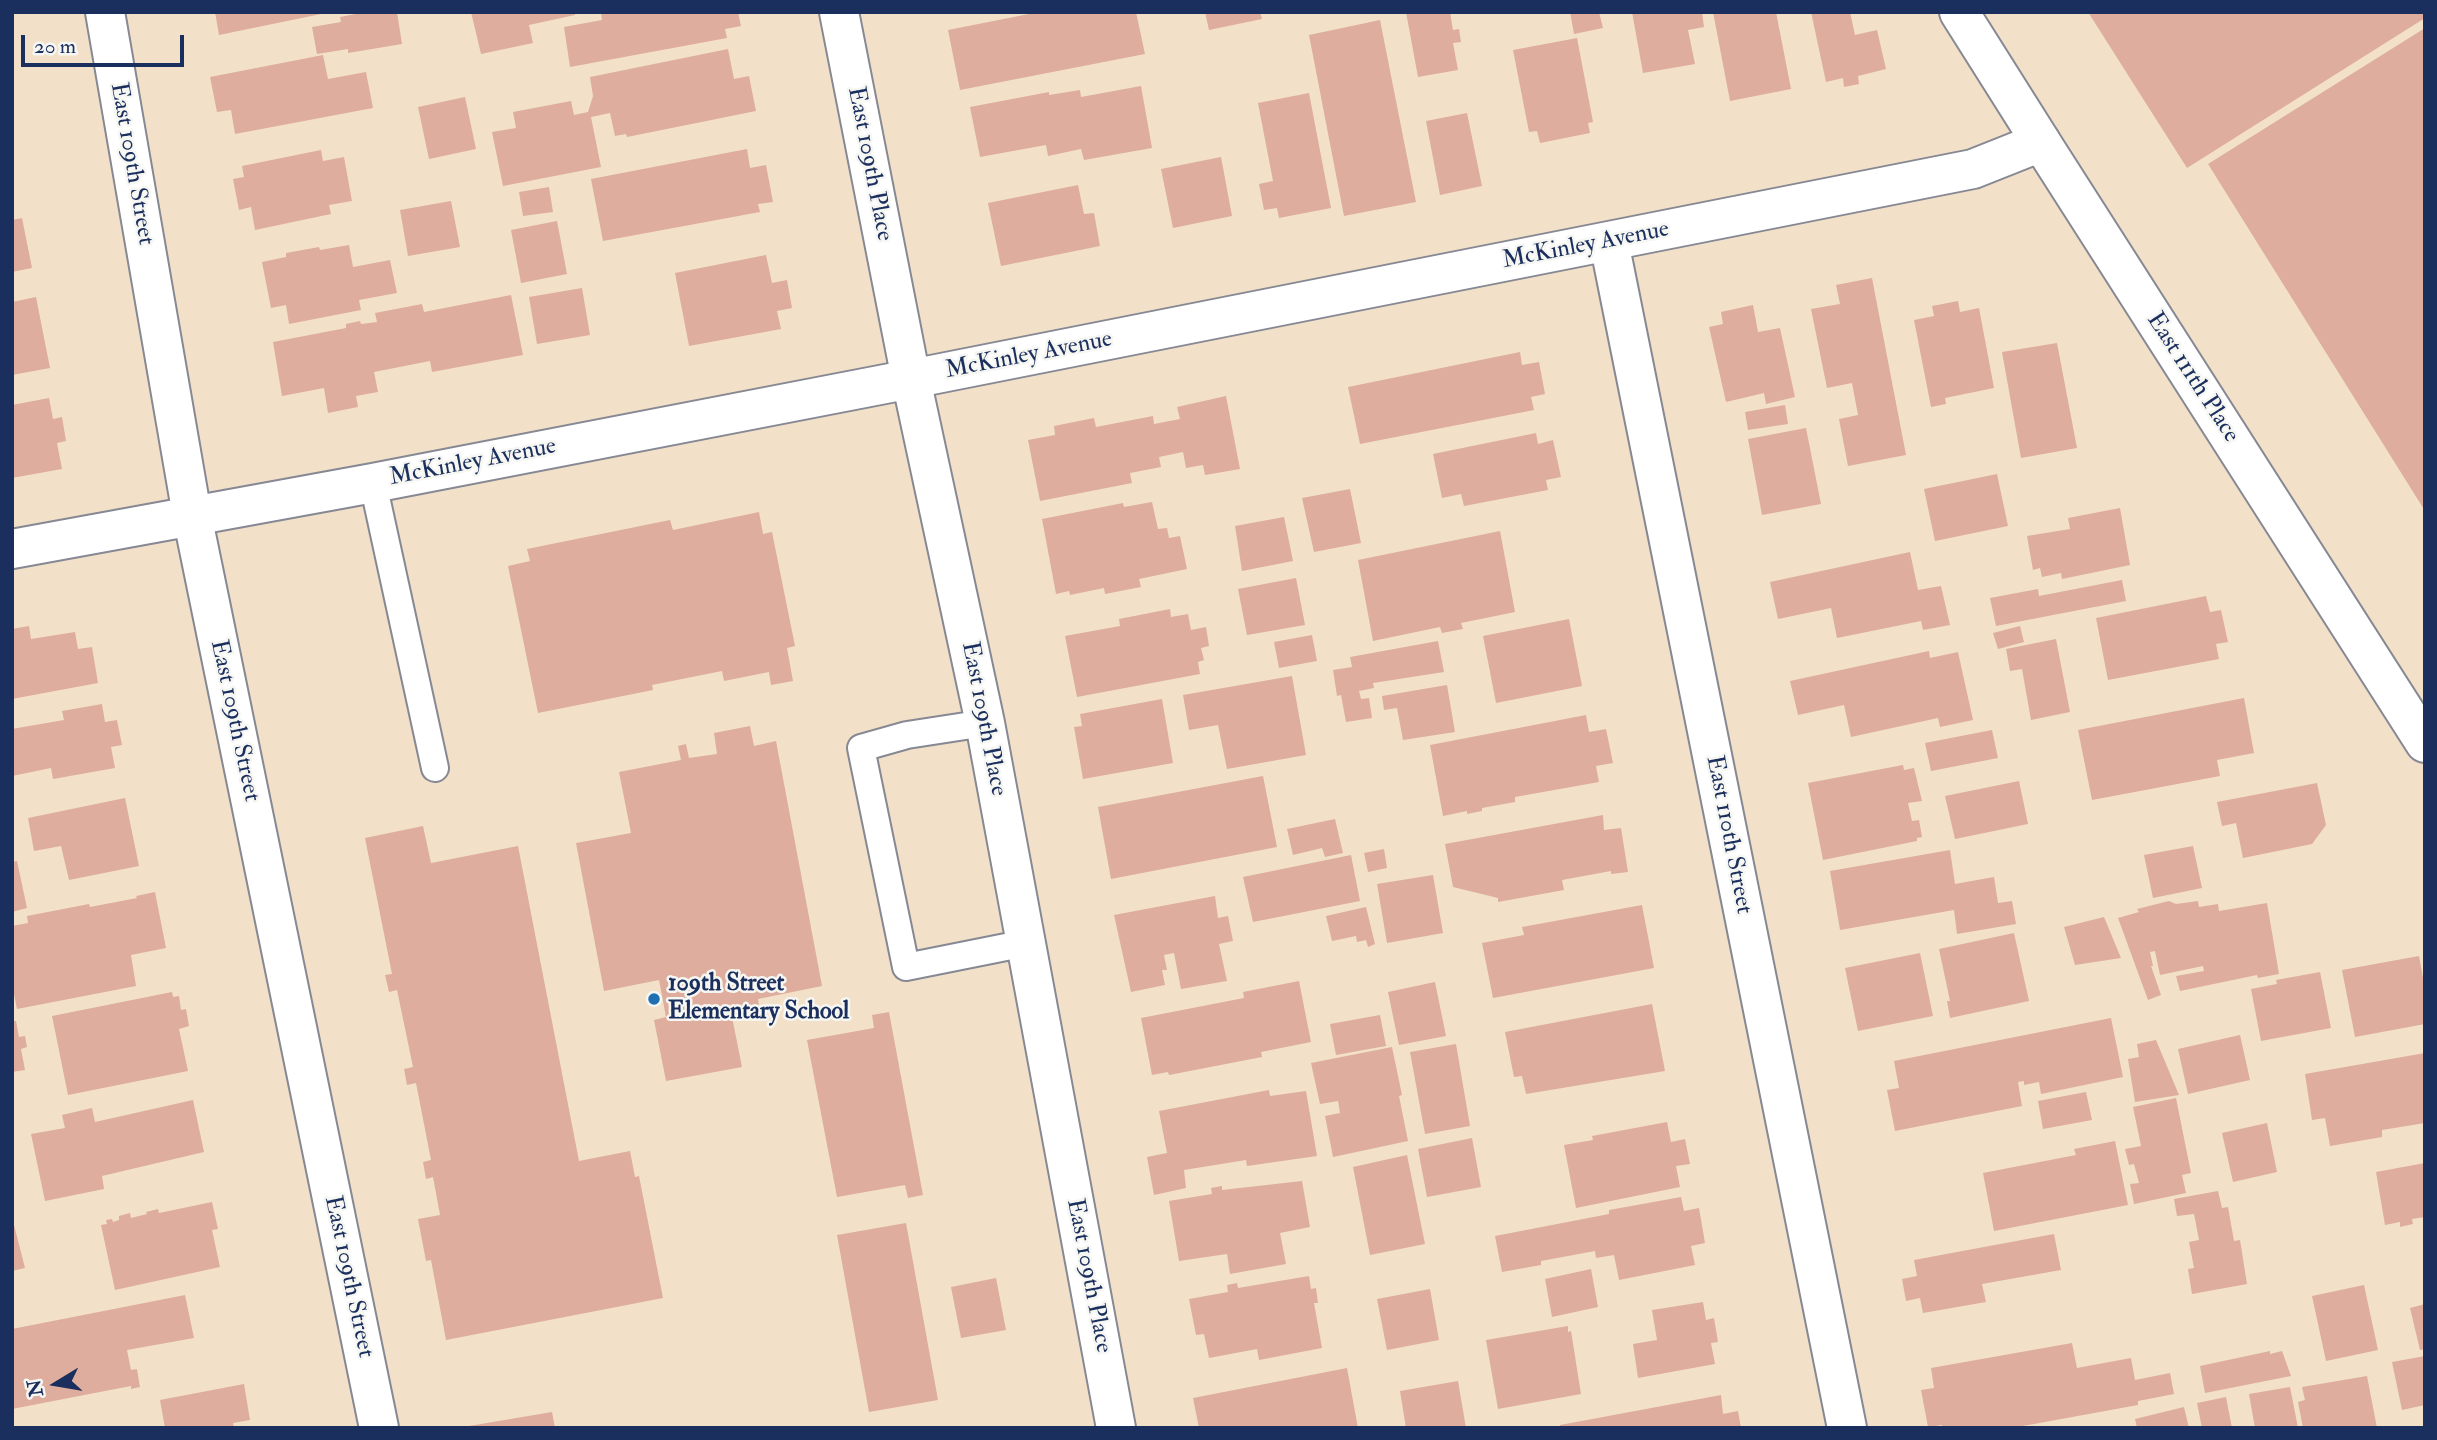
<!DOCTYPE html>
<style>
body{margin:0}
#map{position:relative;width:2437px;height:1440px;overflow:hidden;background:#f2e1c8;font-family:"IM FELL Double Pica",serif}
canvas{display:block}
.frame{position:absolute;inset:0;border:14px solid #1b2f5e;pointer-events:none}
.north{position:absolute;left:21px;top:1349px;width:70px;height:70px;-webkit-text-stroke:5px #f6f6f2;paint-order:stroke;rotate:259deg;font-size:19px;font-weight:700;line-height:28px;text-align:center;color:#1b2f5e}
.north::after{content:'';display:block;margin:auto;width:24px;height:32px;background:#1b2f5e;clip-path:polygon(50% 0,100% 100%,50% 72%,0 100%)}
.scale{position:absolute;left:21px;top:35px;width:163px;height:32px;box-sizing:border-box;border:4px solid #1b2f5e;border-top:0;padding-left:9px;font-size:21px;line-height:24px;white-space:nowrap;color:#1b2f5e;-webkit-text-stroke:5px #f6f6f2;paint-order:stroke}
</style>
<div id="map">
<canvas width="2437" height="1440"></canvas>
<div class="frame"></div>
<div class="north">N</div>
<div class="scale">20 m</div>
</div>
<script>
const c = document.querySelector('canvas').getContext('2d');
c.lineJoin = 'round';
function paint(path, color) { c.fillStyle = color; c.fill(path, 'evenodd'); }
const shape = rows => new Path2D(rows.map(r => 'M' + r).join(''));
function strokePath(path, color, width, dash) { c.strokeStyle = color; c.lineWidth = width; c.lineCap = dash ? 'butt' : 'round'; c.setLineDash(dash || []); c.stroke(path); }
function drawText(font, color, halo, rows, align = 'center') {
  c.font = font + ' "IM FELL Double Pica",serif'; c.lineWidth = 5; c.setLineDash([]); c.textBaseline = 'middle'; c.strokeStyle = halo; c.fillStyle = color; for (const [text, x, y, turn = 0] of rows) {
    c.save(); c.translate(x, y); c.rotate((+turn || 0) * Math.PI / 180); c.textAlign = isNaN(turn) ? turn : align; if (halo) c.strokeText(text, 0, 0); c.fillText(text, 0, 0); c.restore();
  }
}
const building = shape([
 [215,12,326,12,326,13,219,35],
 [366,12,397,12,402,44,348,53,348,49,317,54,312,27,341,22,340,17],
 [471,12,574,12,575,15,529,25,533,43,481,54],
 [601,12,738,12,741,26,725,29,727,38,570,67,564,27,602,20],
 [1039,12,1136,12,1145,54,960,90,948,30],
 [1205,12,1260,12,1262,19,1209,30],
 [1406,12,1450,12,1453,30,1459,29,1461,42,1453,43,1458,70,1418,77],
 [1570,12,1599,12,1603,28,1574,34],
 [1632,12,1702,12,1704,27,1688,30,1695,64,1643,73],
 [1713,12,1776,12,1791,89,1730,101],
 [1811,12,1850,12,1855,35,1877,30,1886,69,1858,76,1859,84,1844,87,1843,78,1826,82],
 [2088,12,2425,12,2425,18,2187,168],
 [1380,20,1416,202,1344,216,1309,35],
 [2425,28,2425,511,2208,164],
 [1577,38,1593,122,1588,123,1590,133,1540,143,1537,131,1529,132,1513,50],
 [728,49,734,79,749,76,756,111,627,137,626,134,615,136,610,113,591,117,601,167,503,186,492,132,516,128,513,112,571,101,574,115,588,112,593,96,590,77],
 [323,55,328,79,366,72,373,108,235,134,231,110,217,112,210,77],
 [1141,86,1152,148,1084,160,1081,149,1048,156,1046,145,980,157,970,107,1049,92,1049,95,1080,90,1081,97],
 [1309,93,1331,208,1279,218,1277,208,1264,210,1259,184,1273,181,1258,103],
 [465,97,476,149,429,159,418,107],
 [1467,113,1482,186,1440,195,1426,121],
 [747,149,750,168,766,165,773,202,758,204,760,212,603,241,591,179],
 [321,150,323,161,344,157,352,201,329,205,331,214,255,230,251,207,239,210,233,179,244,177,242,166],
 [1221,157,1232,216,1173,228,1161,169],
 [1078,185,1084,214,1094,213,1100,246,1001,266,988,203],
 [549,187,553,212,523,216,519,192],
 [451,201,460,247,408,256,400,210],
 [22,218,32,268,12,272,12,220],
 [557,221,567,274,521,283,511,230],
 [349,245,353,267,390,260,397,293,359,300,361,310,289,324,286,305,271,308,262,262,286,257,286,253,319,247,320,250],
 [766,255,772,283,787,280,792,308,777,311,781,329,689,346,675,273],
 [1872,278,1906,455,1848,466,1839,419,1858,415,1852,383,1827,388,1811,309,1840,304,1836,285],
 [582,288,590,335,537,344,529,297],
 [511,295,523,355,432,372,430,361,374,372,378,392,356,396,358,407,328,413,324,388,282,396,273,342,346,328,346,324,360,321,361,324,377,322,375,313,422,304,424,312],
 [36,297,50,368,12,375,12,302],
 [1958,301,1960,312,1979,308,1994,388,1945,398,1946,404,1931,407,1914,320,1934,316,1932,306],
 [1753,305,1758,332,1780,328,1795,397,1766,404,1764,393,1726,402,1709,327,1723,324,1721,312],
 [2057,343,2077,448,2021,458,2002,352],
 [1520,352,1522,365,1539,362,1545,394,1531,397,1534,410,1360,444,1348,387],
 [1226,396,1240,469,1205,475,1203,465,1186,468,1183,452,1159,457,1161,467,1130,473,1132,483,1040,501,1028,440,1055,435,1054,426,1094,418,1096,427,1153,416,1154,424,1180,419,1177,407],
 [49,398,53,419,62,417,66,441,57,443,62,469,12,478,12,405],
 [1785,405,1788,424,1748,430,1745,412],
 [1806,428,1821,504,1762,515,1748,439],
 [1536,433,1538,444,1553,440,1561,477,1546,480,1548,490,1464,506,1461,494,1442,498,1433,454],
 [1997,474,2008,526,1935,541,1924,489],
 [1350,489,1361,543,1314,552,1302,498],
 [1152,502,1158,529,1167,528,1169,538,1180,536,1187,569,1139,579,1141,587,1105,594,1104,588,1070,595,1069,591,1056,594,1042,519,1123,503,1124,507],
 [2120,508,2130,565,2062,579,2061,573,2042,577,2040,568,2033,570,2027,536,2070,529,2068,518],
 [759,512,763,534,772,532,795,646,787,648,793,681,771,685,769,672,724,681,722,671,652,685,653,690,538,713,508,566,530,561,527,549,670,520,673,530],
 [1284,517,1293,561,1242,571,1235,526],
 [1500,531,1515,612,1461,623,1463,629,1442,633,1440,627,1373,641,1358,560],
 [1910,552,1918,590,1941,586,1950,625,1923,630,1921,621,1837,638,1831,608,1778,619,1770,582],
 [1296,578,1305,625,1247,635,1238,589],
 [2122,580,2126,601,1996,626,1990,598,2038,589,2039,596],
 [2206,596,2210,612,2221,610,2228,642,2216,644,2219,659,2108,680,2096,618],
 [1170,609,1171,617,1188,614,1191,630,1206,627,1209,646,1201,648,1204,660,1198,662,1200,674,1077,697,1065,636,1120,626,1119,619],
 [1569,619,1582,686,1496,703,1483,636],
 [29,626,31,639,75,632,78,649,92,647,98,683,12,699,12,629],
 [2020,626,2024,642,1998,649,1993,633],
 [1312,635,1317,661,1279,668,1274,642],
 [2056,639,2070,712,2031,720,2022,669,2010,671,2006,649],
 [1438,641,1444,672,1373,683,1374,688,1359,691,1361,699,1369,698,1372,718,1346,722,1341,695,1337,696,1333,670,1352,667,1350,657],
 [1929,651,1930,658,1958,652,1973,720,1940,727,1938,718,1851,737,1844,705,1798,715,1790,681],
 [1292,676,1306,755,1227,769,1218,725,1189,730,1183,695],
 [1447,685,1455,732,1403,740,1397,708,1384,710,1382,696],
 [2244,698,2254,753,2217,760,2220,776,2092,800,2078,730],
 [1162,699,1173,763,1083,779,1074,727,1082,726,1080,714],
 [102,704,105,722,117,720,122,745,111,747,115,768,53,779,51,768,12,776,12,729,64,720,62,711],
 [1586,715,1589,732,1606,729,1613,763,1596,766,1599,782,1515,797,1515,802,1482,808,1482,811,1467,814,1467,811,1443,816,1430,745],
 [750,726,754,746,776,741,822,986,758,999,760,1012,732,1017,742,1067,666,1081,654,1020,666,1017,659,980,604,991,576,843,631,833,619,772,681,760,678,746,686,744,689,758,717,754,714,733],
 [1992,730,1998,758,1931,771,1925,743],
 [1903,765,1904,770,1914,768,1922,801,1908,803,1912,821,1919,820,1922,837,1917,838,1917,841,1823,860,1808,783],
 [1263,776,1277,847,1111,879,1098,807],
 [2019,781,2028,824,1955,839,1945,796],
 [2317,783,2326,825,2312,844,2243,858,2236,823,2222,826,2217,802],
 [125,798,139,866,69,880,61,846,34,851,28,818],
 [1603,815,1604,830,1621,828,1628,872,1611,874,1611,871,1562,880,1564,890,1498,902,1498,898,1453,887,1445,844],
 [1335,819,1343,853,1325,857,1322,848,1293,855,1287,829],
 [423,826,431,863,518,846,579,1161,630,1151,635,1177,639,1176,663,1298,446,1340,431,1260,426,1261,418,1219,440,1215,433,1177,426,1179,423,1162,431,1160,416,1083,407,1085,404,1069,413,1067,397,990,389,992,385,975,392,974,365,838],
 [2193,846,2202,888,2153,898,2144,855],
 [1384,849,1387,868,1368,872,1364,853],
 [1950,850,1955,884,1994,877,1998,903,2012,901,2016,924,1957,934,1954,910,1840,930,1830,871],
 [1351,855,1360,901,1253,922,1243,877],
 [17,861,27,908,12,912,12,862],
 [1433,875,1443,933,1387,943,1377,884],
 [155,892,166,948,131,955,136,986,17,1009,12,984,12,926,28,923,27,916,89,904,90,907,137,898,136,896],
 [1215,896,1218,918,1228,916,1233,941,1219,944,1227,981,1181,989,1174,953,1164,955,1167,970,1162,970,1165,985,1131,992,1114,915],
 [2169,901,2176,904,2198,901,2199,907,2218,904,2219,911,2267,903,2279,974,2258,978,2257,975,2180,991,2176,976,2204,971,2203,966,2160,975,2155,951,2150,952,2153,966,2151,966,2161,995,2148,1000,2118,918,2139,912,2137,909],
 [1642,905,1654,968,1493,998,1482,943,1524,935,1522,927],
 [1366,907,1375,944,1368,947,1366,940,1357,942,1356,936,1332,941,1326,916],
 [2104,917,2121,958,2075,965,2064,927],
 [2014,933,2029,1001,1950,1018,1947,1001,1950,1001,1939,949],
 [1920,953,1933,1016,1858,1031,1845,968],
 [2419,956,2423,978,2425,977,2425,1024,2355,1037,2342,970],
 [2320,972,2331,1028,2261,1041,2251,989,2277,984,2276,980],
 [1299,981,1311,1042,1261,1052,1262,1057,1169,1075,1168,1072,1152,1075,1141,1018,1244,998,1243,992],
 [1435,982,1446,1036,1399,1045,1388,992],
 [172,992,173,997,179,996,181,1010,186,1009,189,1026,179,1029,188,1071,68,1095,52,1016],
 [1652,1004,1665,1071,1526,1094,1522,1076,1514,1077,1505,1032],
 [889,1012,923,1195,908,1198,905,1185,837,1197,807,1040,874,1028,872,1015],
 [1380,1015,1386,1046,1336,1055,1330,1024],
 [2111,1018,2123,1077,2041,1094,2039,1082,2024,1085,2024,1081,2018,1082,2022,1106,1895,1131,1887,1090,1899,1088,1894,1061],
 [12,1021,16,1021,19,1037,25,1036,27,1047,21,1049,25,1070,12,1072],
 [2240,1035,2250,1080,2188,1094,2178,1049],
 [2156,1040,2179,1095,2135,1102,2128,1059,2139,1057,2137,1044],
 [1456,1044,1470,1126,1425,1134,1410,1052],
 [1392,1047,1402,1095,1399,1096,1408,1141,1333,1157,1325,1116,1340,1113,1338,1101,1320,1104,1311,1063],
 [2425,1053,2425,1123,2382,1130,2382,1137,2330,1146,2325,1118,2312,1120,2305,1074],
 [1269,1090,1270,1096,1306,1091,1317,1156,1247,1166,1246,1160,1184,1170,1186,1188,1154,1195,1147,1157,1167,1153,1159,1111],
 [2086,1092,2092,1120,2043,1129,2038,1101],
 [2176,1098,2191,1173,2182,1175,2186,1193,2134,1204,2130,1184,2139,1183,2134,1164,2129,1165,2125,1149,2141,1146,2133,1107],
 [193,1100,204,1152,102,1176,104,1189,45,1201,31,1134,65,1128,62,1115,92,1108,95,1122],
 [1667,1122,1671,1142,1685,1139,1690,1164,1676,1166,1680,1187,1576,1208,1564,1145,1593,1140,1592,1136],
 [2267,1123,2277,1172,2233,1182,2222,1133],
 [1472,1138,1481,1187,1427,1197,1418,1149],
 [2115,1141,2128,1205,1994,1231,1983,1173,2076,1155,2074,1149],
 [1407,1155,1425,1244,1370,1255,1353,1167],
 [2425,1163,2425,1217,2412,1219,2413,1224,2400,1227,2400,1222,2385,1225,2376,1172],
 [1302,1181,1310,1227,1280,1233,1286,1264,1230,1274,1227,1254,1179,1261,1169,1201,1212,1194,1211,1188,1222,1186,1222,1190],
 [2218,1191,2222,1208,2228,1207,2234,1241,2240,1240,2247,1284,2192,1294,2188,1269,2194,1268,2189,1242,2199,1240,2194,1214,2177,1216,2174,1199],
 [1681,1197,1684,1211,1699,1208,1705,1243,1691,1246,1695,1265,1619,1280,1614,1255,1596,1258,1595,1251,1541,1261,1541,1265,1502,1272,1495,1236,1609,1214,1609,1210],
 [212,1202,218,1229,212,1230,220,1267,115,1290,101,1225,107,1224,106,1220,112,1219,113,1222,119,1220,119,1216,130,1213,131,1218,147,1214,146,1212,158,1209,159,1213],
 [12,1217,25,1268,12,1271],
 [906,1223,938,1400,869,1412,837,1235],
 [2054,1234,2061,1270,1982,1284,1986,1302,1923,1313,1920,1298,1906,1301,1902,1279,1917,1276,1914,1260],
 [1591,1269,1598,1307,1552,1317,1545,1279],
 [1309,1276,1311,1289,1316,1288,1318,1303,1314,1303,1322,1348,1259,1360,1257,1349,1209,1358,1204,1334,1196,1335,1189,1299,1228,1292,1227,1285,1237,1283,1238,1288],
 [996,1278,1006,1330,961,1338,951,1287],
 [2364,1285,2378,1350,2326,1361,2312,1296],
 [1430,1289,1439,1340,1387,1350,1377,1299],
 [185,1295,194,1338,127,1350,131,1370,137,1369,140,1387,131,1389,131,1386,12,1409,12,1329],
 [1703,1302,1706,1320,1714,1318,1718,1342,1711,1343,1715,1364,1638,1378,1633,1344,1657,1340,1652,1310],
 [2425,1304,2425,1349,2420,1350,2410,1308],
 [1568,1326,1568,1332,1571,1331,1581,1394,1498,1409,1486,1340],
 [2072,1343,2077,1368,2131,1358,2135,1380,2170,1373,2174,1394,2138,1401,2138,1405,2012,1428,1943,1428,1942,1425,1928,1427,1921,1390,1934,1388,1931,1368],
 [2270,1351,2270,1354,2282,1351,2291,1376,2205,1393,2200,1366],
 [2425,1356,2425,1405,2402,1410,2392,1362],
 [1347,1368,1358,1428,1199,1428,1193,1398],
 [2367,1376,2377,1428,2303,1428,2298,1402,2305,1400,2302,1387],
 [1458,1381,1466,1428,1406,1428,1400,1391],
 [244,1384,250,1420,233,1423,234,1428,165,1428,160,1400],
 [2290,1387,2298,1428,2255,1428,2249,1394],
 [1721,1395,1723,1414,1738,1411,1741,1428,1560,1428,1560,1425],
 [2226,1397,2232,1428,2202,1428,2197,1403],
 [2184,1407,2189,1428,2137,1428,2135,1419],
 [552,1412,555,1428,469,1428,469,1426]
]);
const lane = shape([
 [373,483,435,768],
 [985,723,907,735,861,748,906,967,1026,943]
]);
const street = shape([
 [105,12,192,515,379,1428],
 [839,12,911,379,985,723,1116,1428],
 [1959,12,2041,142],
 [1609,242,1847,1428]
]);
const secondary = shape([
 [12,549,373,483,911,379,1973,169,2041,142,2425,743]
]);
const markers = [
 [654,999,7,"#1f6fb2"]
];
const streetNames = [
 ["East 109th Street",131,164,80],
 ["East 109th Place",869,164,79],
 ["McKinley Avenue",1586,246,-11],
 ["McKinley Avenue",1029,356,-11],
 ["East 111th Place",2192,378,57],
 ["McKinley Avenue",473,463,-11],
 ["East 109th Place",983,719,79],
 ["East 109th Street",234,721,78],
 ["East 110th Street",1728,835,79],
 ["East 109th Place",1088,1276,79],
 ["East 109th Street",348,1277,78]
];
const poiNames = [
 ["109th Street",668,985],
 ["Elementary School",668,1013]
];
paint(building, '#dead9d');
strokePath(lane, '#868893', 30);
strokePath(street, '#868893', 42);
strokePath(secondary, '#868893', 42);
strokePath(lane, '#fff', 26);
strokePath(street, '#fff', 38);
strokePath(secondary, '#fff', 38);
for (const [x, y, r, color] of markers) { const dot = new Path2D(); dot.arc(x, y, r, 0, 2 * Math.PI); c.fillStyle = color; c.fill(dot); strokePath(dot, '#f6f6f2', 2.5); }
drawText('24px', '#1b2f5e', '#f6f6f2', streetNames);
drawText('bold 24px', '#1b2f5e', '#f6f6f2', poiNames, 'left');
</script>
